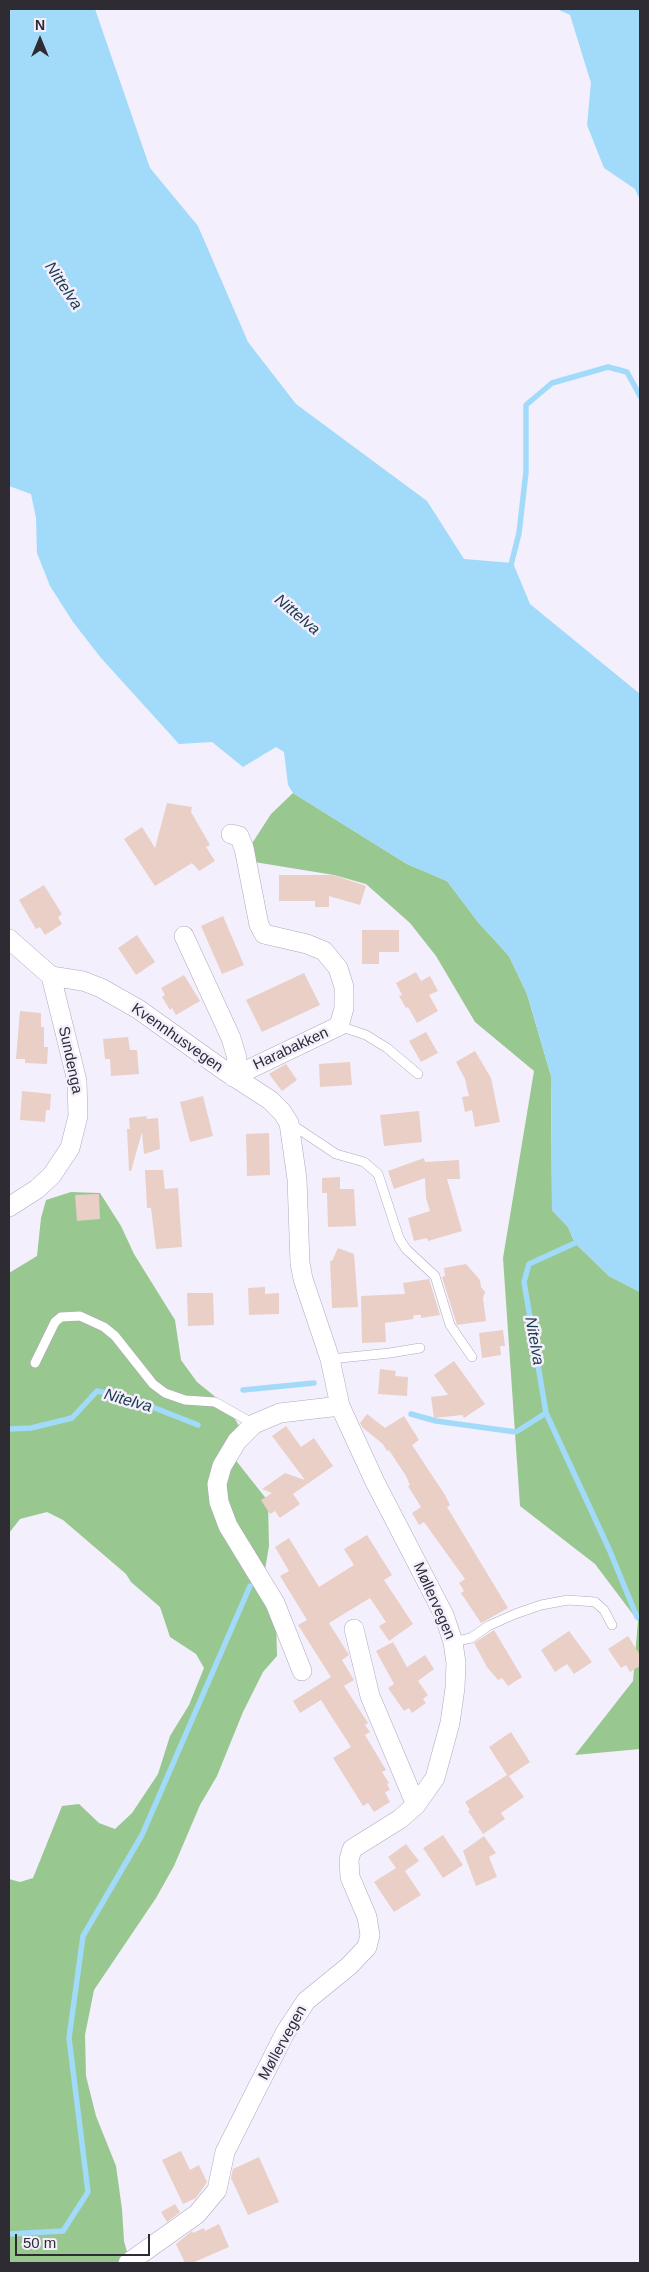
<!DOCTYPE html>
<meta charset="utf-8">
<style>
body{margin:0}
#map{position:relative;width:649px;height:2272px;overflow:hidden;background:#f4effd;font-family:Helvetica,sans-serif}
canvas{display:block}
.frame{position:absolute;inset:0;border:10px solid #2e2b33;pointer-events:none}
.north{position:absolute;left:15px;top:15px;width:50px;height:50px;-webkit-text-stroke:4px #f4effd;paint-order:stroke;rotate:0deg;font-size:14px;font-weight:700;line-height:20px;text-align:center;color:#2e2b33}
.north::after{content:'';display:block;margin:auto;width:18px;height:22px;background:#2e2b33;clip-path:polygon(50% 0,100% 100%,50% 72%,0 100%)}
.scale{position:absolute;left:15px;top:2234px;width:135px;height:22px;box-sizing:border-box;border:2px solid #2e2b33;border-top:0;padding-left:6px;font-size:15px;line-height:18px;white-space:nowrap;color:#2e2b33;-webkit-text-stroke:4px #f4effd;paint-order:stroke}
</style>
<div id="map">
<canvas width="649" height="2272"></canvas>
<div class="frame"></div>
<div class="north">N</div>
<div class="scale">50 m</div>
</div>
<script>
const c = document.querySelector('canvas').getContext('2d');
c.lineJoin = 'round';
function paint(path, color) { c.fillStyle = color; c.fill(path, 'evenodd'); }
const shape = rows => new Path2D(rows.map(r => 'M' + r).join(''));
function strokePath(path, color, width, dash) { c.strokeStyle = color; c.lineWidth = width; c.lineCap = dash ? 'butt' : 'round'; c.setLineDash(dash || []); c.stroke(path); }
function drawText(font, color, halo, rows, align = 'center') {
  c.font = font + ' Helvetica,sans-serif'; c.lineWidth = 5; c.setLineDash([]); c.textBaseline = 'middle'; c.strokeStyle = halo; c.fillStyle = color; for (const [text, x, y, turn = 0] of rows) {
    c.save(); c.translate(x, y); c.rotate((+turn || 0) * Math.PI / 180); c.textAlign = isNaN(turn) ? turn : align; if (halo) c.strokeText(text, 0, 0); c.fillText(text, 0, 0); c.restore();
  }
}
const forest = shape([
 [293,793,407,864,447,881,478,922,509,956,527,994,551,1076,552,1210,568,1227,575,1243,609,1276,640,1292,640,1749,575,1755,633,1681,638,1621,595,1564,520,1506,503,1258,534,1071,475,1022,436,956,410,923,366,884,334,875,248,861,251,845,271,814],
 [71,1192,100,1193,121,1226,134,1254,175,1320,181,1360,197,1382,228,1407,239,1426,230,1453,268,1501,269,1546,263,1582,276,1616,277,1656,263,1672,243,1712,217,1776,200,1805,174,1866,156,1898,94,1990,85,2035,86,2076,96,2116,116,2166,122,2209,124,2241,130,2263,9,2263,9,1879,20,1882,33,1878,62,1806,79,1804,99,1823,115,1829,132,1813,158,1774,170,1736,189,1705,204,1668,196,1654,170,1637,160,1607,131,1582,126,1574,63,1520,47,1512,20,1519,9,1533,9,1273,37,1256,41,1218,46,1200]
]);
const water = shape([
 [9,9,95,9,150,168,198,226,248,342,296,404,427,501,464,559,513,563,530,604,640,694,640,1292,609,1276,575,1243,568,1227,552,1210,551,1076,527,994,509,956,478,922,447,881,407,864,293,793,288,785,284,752,276,747,243,767,212,742,179,744,101,658,73,622,50,586,37,553,36,518,31,494,9,486],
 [557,9,640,9,640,200,635,189,604,168,587,125,591,83,570,15]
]);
const stream = shape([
 [510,569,519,533,526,472,526,405,552,383,608,367,627,372,640,396],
 [243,1390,314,1383],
 [546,1413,609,1549,637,1617],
 [411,1414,436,1421,516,1432,546,1413,524,1282,529,1264,575,1243,581,1238],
 [9,1429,31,1428,72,1418,97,1391,132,1399,198,1425],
 [9,2234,63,2231,88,2192,69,2038,83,1936,142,1835,250,1586]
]);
const building = shape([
 [167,803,192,807,191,812,210,845,206,847,215,861,199,871,192,863,155,886,124,839,142,827,155,848],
 [279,875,333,875,366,886,360,905,329,896,329,907,315,907,315,901,279,901],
 [44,885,62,914,58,917,62,924,45,935,40,927,36,929,19,900],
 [223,916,244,965,222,974,201,926],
 [362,930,399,930,399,952,379,952,379,964,362,964],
 [137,935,155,962,136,975,118,948],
 [416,972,421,981,430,976,438,991,429,995,438,1011,417,1023,408,1007,406,1008,399,996,402,995,396,983],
 [304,973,320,1005,262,1032,246,1000],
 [184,975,200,1001,176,1015,172,1008,170,1010,162,997,165,995,161,988],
 [20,1011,41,1013,41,1027,44,1027,44,1047,48,1047,47,1064,25,1063,25,1059,16,1059],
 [426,1032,438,1053,421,1062,409,1041],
 [128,1037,130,1050,137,1050,139,1074,111,1076,110,1059,105,1059,103,1039],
 [475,1051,491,1078,500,1122,475,1127,472,1110,465,1112,462,1097,469,1096,465,1079,456,1062],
 [350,1062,352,1085,320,1087,319,1064],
 [286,1064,297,1080,282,1091,269,1074],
 [22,1091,51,1094,50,1110,46,1110,45,1122,20,1120],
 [203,1096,213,1136,190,1142,180,1102],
 [419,1111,422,1142,384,1146,380,1115],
 [147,1116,146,1119,158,1118,160,1149,144,1154,142,1132,131,1171,129,1171,127,1129,130,1129,129,1118],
 [269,1133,270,1175,247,1176,246,1134],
 [424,1158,425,1162,459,1160,460,1179,447,1179,462,1231,428,1241,427,1238,414,1241,408,1218,430,1211,426,1198,425,1178,394,1189,388,1171],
 [145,1170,163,1170,165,1189,178,1188,182,1247,156,1249,151,1208,147,1208],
 [340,1177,340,1189,354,1189,356,1226,328,1227,327,1193,322,1193,322,1178],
 [99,1194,100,1219,77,1221,75,1195],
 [338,1248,354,1254,358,1307,332,1308,330,1261,332,1261],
 [466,1264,480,1280,481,1287,485,1292,483,1298,486,1321,457,1325,442,1277,445,1276,444,1268],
 [429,1279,440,1315,421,1318,421,1315,414,1315,413,1319,385,1323,386,1342,362,1343,361,1296,405,1294,403,1283],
 [265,1287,265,1294,279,1293,279,1314,249,1315,248,1288],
 [187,1293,213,1293,214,1325,188,1326],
 [503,1330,505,1346,500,1346,501,1355,482,1358,479,1333],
 [454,1361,485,1404,464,1418,462,1415,434,1418,431,1397,448,1395,434,1375],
 [380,1369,396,1371,395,1376,408,1377,407,1396,378,1394],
 [367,1414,385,1428,404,1416,419,1440,412,1445,445,1495,450,1505,447,1507,508,1608,481,1623,461,1593,464,1591,459,1583,465,1579,424,1522,419,1525,412,1513,421,1507,408,1486,410,1485,406,1476,389,1450,387,1451,383,1444,363,1428,360,1423],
 [286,1426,301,1447,314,1438,333,1466,293,1494,300,1504,280,1518,275,1511,270,1514,261,1500,272,1493,262,1489,285,1473,305,1480,272,1436],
 [367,1535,392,1575,384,1580,413,1624,389,1641,379,1626,386,1622,370,1598,329,1623,349,1655,342,1660,354,1680,344,1686,368,1723,365,1725,370,1732,365,1735,386,1770,382,1772,389,1783,387,1784,390,1790,385,1792,390,1802,374,1812,368,1803,363,1806,333,1758,351,1747,321,1700,300,1713,293,1701,331,1677,298,1625,307,1620,280,1576,289,1571,275,1547,289,1538,319,1587,354,1565,344,1549],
 [494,1630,522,1677,508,1686,502,1678,498,1680,487,1667,474,1643],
 [569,1631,592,1662,574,1674,567,1664,555,1672,541,1650],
 [628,1636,640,1655,640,1666,630,1672,626,1665,621,1668,608,1649],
 [393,1642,407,1667,425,1655,434,1669,418,1681,428,1695,423,1699,426,1703,412,1713,409,1708,404,1711,388,1688,394,1684,376,1651],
 [511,1732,530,1762,509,1776,524,1797,501,1813,505,1819,483,1834,468,1811,470,1810,465,1802,507,1775,489,1747],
 [443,1835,463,1865,443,1878,423,1848],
 [484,1836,496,1853,489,1857,497,1877,476,1886,463,1851],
 [406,1844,419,1861,405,1871,421,1895,394,1912,374,1882,396,1868,388,1857],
 [181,2151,190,2170,199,2165,207,2182,196,2198,183,2204,162,2160],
 [259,2157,279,2202,248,2215,231,2178,233,2169],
 [175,2204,180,2212,167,2222,161,2212],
 [219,2224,229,2247,192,2263,185,2263,176,2244,192,2231,193,2233,204,2228,205,2231]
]);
const service = shape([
 [339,1026,366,1035,387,1048,418,1074],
 [291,1124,336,1154,364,1162,378,1174,399,1238,406,1249,435,1276,450,1325,472,1357],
 [330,1359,390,1353,420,1348],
 [35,1363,55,1322,61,1317,80,1316,104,1327,115,1336,153,1384,165,1393,185,1400,215,1402,254,1424],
 [453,1642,471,1638,488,1626,515,1614,541,1605,568,1600,595,1602,604,1610,612,1625]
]);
const minor = shape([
 [231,834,239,836,244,848,259,925,264,934,307,944,324,951,338,968,344,987,344,1008,339,1026,233,1077],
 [184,936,231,1038,237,1058,233,1077],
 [9,939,51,976,83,981,101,988,138,1009,225,1071,270,1100,282,1112,289,1123,297,1179,300,1263,303,1279,330,1359,340,1406,375,1482,444,1615,453,1642,456,1663,455,1688,450,1723,435,1778,416,1805,400,1819,352,1849,349,1860,350,1877,367,1917,370,1935,367,1947,349,1966,306,2001,285,2033,225,2152,217,2190,197,2214,128,2263],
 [9,1207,37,1189,52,1175,70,1148,78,1116,77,1081,51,976],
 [354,1629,370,1696,416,1805],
 [302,1671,275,1603,228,1526,219,1502,217,1484,222,1466,237,1441,254,1424,280,1413,340,1406]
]);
const streetNames = [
 ["Kvennhusvegen",177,1038,35],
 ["Harabakken",291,1049,-25],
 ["Sundenga",70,1060,78],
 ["Møllervegen",434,1601,66],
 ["Møllervegen",283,2043,-61]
];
const waterNames = [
 ["Nittelva",63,286,56],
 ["Nittelva",297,615,40],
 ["Nitelva",534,1341,80],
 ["Nitelva",128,1401,16]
];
paint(forest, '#99c790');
paint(water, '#a2daf9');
strokePath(stream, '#a2daf9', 5.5);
paint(building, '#e9cfc6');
strokePath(service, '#b0a8bd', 10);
strokePath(minor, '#b0a8bd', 20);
strokePath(service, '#fff', 9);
strokePath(minor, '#fff', 19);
drawText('15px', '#2e2b33', '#f4effd', streetNames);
drawText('italic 16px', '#19394a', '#f4effd', waterNames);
</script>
